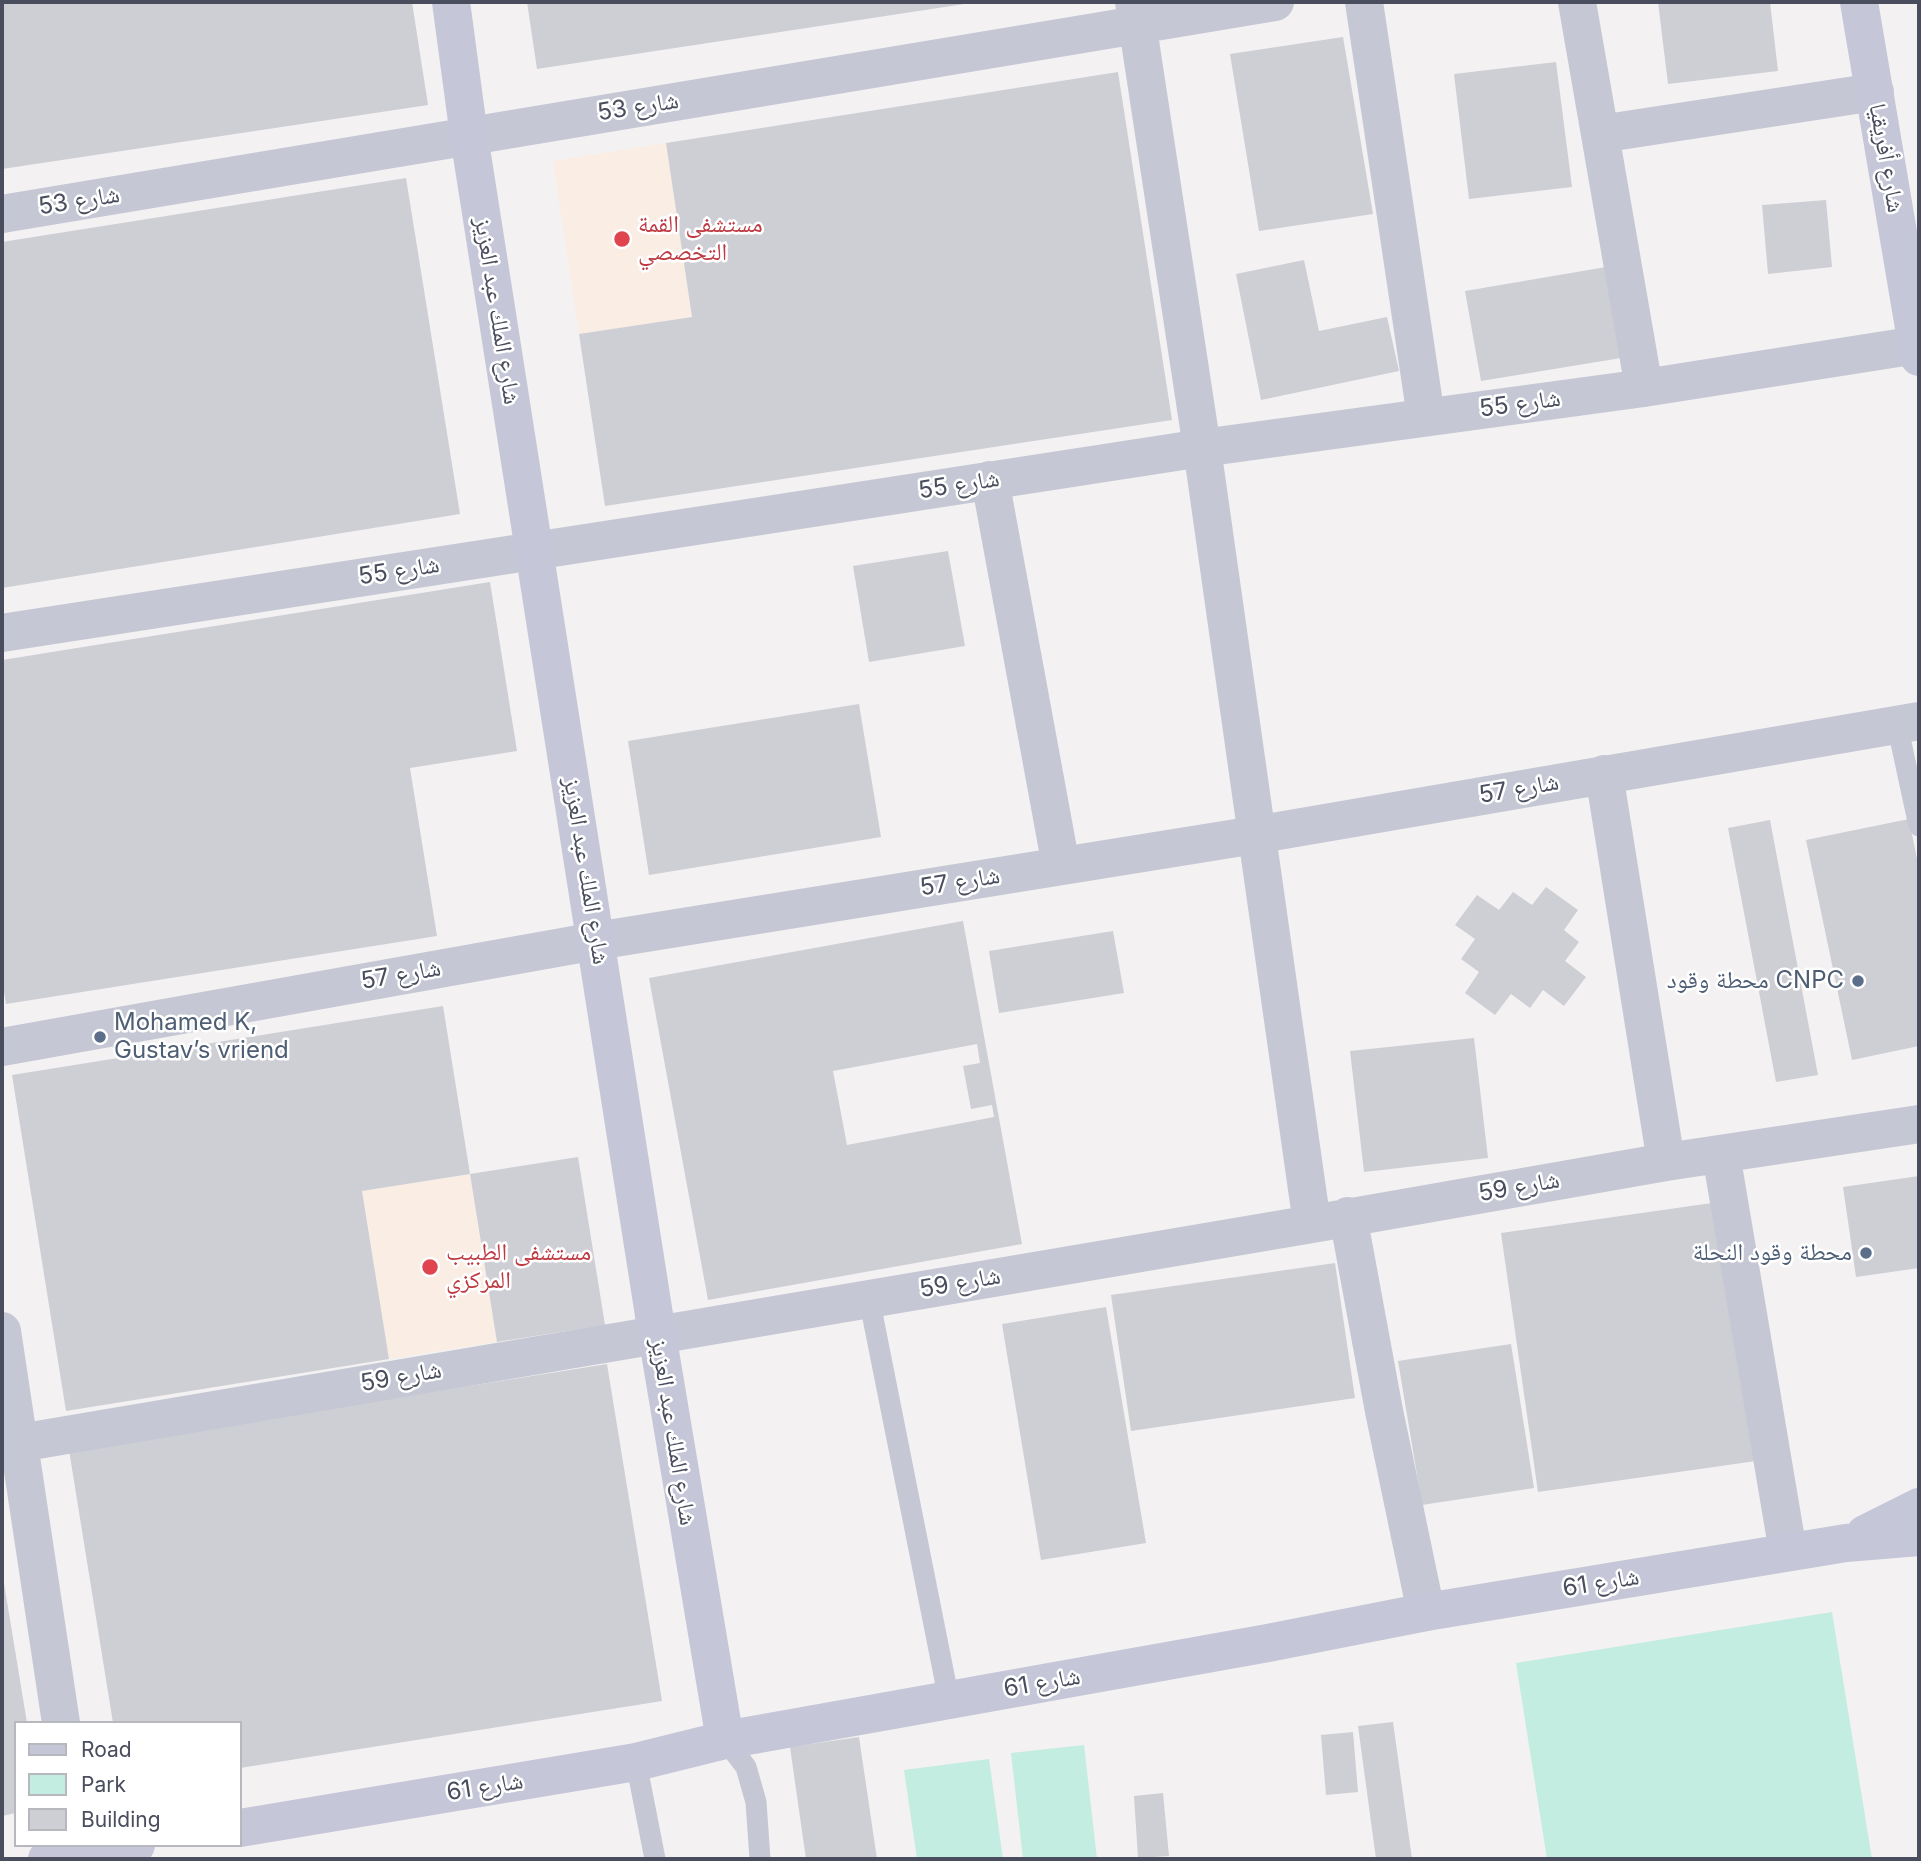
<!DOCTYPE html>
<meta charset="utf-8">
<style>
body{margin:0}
#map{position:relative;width:1921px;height:1861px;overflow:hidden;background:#f3f1f1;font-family:Inter,sans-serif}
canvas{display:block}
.frame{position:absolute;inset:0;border:4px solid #4a4d5d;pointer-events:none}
.legend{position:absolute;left:14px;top:1721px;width:228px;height:126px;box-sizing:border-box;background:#fff;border:2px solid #b7b8be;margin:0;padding:9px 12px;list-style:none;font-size:21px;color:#4a4d5d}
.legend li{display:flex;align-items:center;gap:14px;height:35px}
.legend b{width:35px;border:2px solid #b7b8be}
</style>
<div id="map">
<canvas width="1921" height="1861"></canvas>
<div class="frame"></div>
<ul class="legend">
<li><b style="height:9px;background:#c5c7d8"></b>Road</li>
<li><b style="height:19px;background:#c3ede1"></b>Park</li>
<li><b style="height:19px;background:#cecfd5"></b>Building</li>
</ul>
</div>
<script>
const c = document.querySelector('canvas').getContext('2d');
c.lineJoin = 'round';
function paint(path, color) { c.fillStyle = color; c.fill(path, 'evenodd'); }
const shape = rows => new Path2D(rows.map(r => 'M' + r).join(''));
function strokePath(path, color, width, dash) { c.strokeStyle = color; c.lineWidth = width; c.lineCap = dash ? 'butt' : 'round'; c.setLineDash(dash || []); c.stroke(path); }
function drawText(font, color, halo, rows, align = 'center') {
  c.font = font + ' Inter,"Noto Naskh Arabic",sans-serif'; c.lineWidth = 5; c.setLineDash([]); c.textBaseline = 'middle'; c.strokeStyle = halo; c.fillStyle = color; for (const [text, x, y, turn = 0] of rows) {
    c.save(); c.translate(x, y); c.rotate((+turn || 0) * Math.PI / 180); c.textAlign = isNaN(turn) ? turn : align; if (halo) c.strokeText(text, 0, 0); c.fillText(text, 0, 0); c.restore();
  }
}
const medical = shape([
 [666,143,692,317,579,334,553,161],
 [470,1174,497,1342,389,1359,362,1191]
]);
const green = shape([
 [1832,1612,1872,1859,1547,1859,1516,1663],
 [1084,1745,1097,1859,1023,1859,1011,1753],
 [989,1759,1003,1859,917,1859,904,1770]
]);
const building = shape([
 [2,2,412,2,428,105,2,169],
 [527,2,971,2,971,3,537,69],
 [1658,2,1770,2,1778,71,1668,84],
 [1343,37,1373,214,1259,231,1230,54],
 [1556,62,1572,187,1469,199,1454,74],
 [1118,72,1172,420,605,506,579,334,692,317,666,143],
 [406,178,460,514,2,588,2,242],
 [1826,200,1832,267,1768,274,1762,205],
 [1304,260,1319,331,1387,317,1399,371,1261,400,1236,274],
 [1606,267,1621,358,1481,381,1465,291],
 [948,551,965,646,869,662,853,566],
 [490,582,517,751,410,768,437,936,6,1004,2,979,2,660],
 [859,704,881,837,649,875,628,741],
 [1909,819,1919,869,1919,1046,1852,1060,1806,840],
 [1770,820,1818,1075,1776,1082,1728,828],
 [1546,887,1578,910,1564,930,1579,942,1565,961,1586,977,1564,1006,1543,990,1530,1008,1511,994,1495,1015,1465,993,1479,972,1461,959,1475,939,1455,925,1477,895,1499,910,1513,892,1532,905],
 [963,921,1022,1244,708,1300,649,978],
 [977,1044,980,1063,963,1066,971,1109,992,1105,994,1117,847,1145,833,1071],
 [1113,931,1124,993,999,1013,989,951],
 [443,1006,470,1174,362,1191,389,1359,66,1411,12,1075],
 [1474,1038,1488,1158,1364,1172,1350,1051],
 [578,1157,605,1325,497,1342,470,1174],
 [1919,1176,1919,1268,1856,1277,1843,1187],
 [1719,1202,1756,1461,1538,1492,1501,1233],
 [1335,1263,1355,1398,1131,1431,1111,1295],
 [1106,1307,1146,1543,1041,1560,1002,1324],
 [1511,1344,1534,1488,1422,1505,1398,1361],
 [607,1364,662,1701,240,1768,240,1723,113,1723,69,1450],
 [2,1577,3,1577,27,1723,16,1723,16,1813,2,1816],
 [1393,1722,1412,1859,1376,1859,1358,1726],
 [1353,1732,1358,1792,1326,1795,1321,1735],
 [859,1737,877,1859,806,1859,790,1747],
 [1163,1793,1169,1856,1138,1858,1134,1796]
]);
const lane = shape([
 [1897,724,1919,826],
 [869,1298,949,1700],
 [725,1740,746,1767,756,1802,760,1859],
 [636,1762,655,1859]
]);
const street = shape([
 [1134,2,1202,448,1312,1224],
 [1364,2,1426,417],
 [1577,2,1644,388],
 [1600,134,1875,92],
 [2,214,1275,2],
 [990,480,1061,866],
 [2,633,1202,448,1644,388,1917,345],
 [1604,774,1666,1162],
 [2,1047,596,941,1255,835,1919,721],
 [1721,1154,1788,1552],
 [1348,1216,1384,1411,1426,1612],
 [2,1331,61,1723],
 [2,1446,1312,1224,1666,1162,1919,1124]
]);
const secondary = shape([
 [451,2,469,136,657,1334,725,1740],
 [1859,2,1919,357],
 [1865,1534,1919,1507],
 [240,1828,636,1762,725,1740,1268,1643,1426,1612,1846,1543,1919,1537],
 [47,1859,136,1845]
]);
const markers = [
 [622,239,9,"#e0444e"],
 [1858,981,7,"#5c6f8a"],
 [100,1037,7,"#5c6f8a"],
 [1866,1253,7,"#5c6f8a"],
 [430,1267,9,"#e0444e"]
];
const streetNames = [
 ["شارع 53",638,107,-9],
 ["شارع أفريقيا",1886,158,80],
 ["شارع 53",79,201,-9],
 ["شارع الملك عبد العزيز",497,311,81],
 ["شارع 55",1520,404,-8],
 ["شارع 55",959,485,-9],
 ["شارع 55",399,571,-9],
 ["شارع 57",1519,789,-10],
 ["شارع الملك عبد العزيز",586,871,81],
 ["شارع 57",960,882,-9],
 ["شارع 57",401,975,-10],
 ["شارع 59",1519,1187,-10],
 ["شارع 59",960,1283,-10],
 ["شارع 59",401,1377,-10],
 ["شارع الملك عبد العزيز",673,1432,81],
 ["شارع 61",1601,1583,-9],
 ["شارع 61",1042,1683,-10],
 ["شارع 61",485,1787,-9]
];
const healthNames = [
 ["مستشفى القمة",638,225],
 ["التخصصي",638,253],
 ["مستشفى الطبيب",446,1253],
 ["المركزي",446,1281]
];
const serviceNames = [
 ["محطة وقود CNPC",1844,981],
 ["Mohamed K,",114,1023,"left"],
 ["Gustav’s vriend",114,1051,"left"],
 ["محطة وقود النحلة",1852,1253]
];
paint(medical, '#faede4');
paint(green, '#c3ede1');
paint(building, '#cecfd5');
strokePath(lane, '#c5c8d4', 21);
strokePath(street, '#c5c8d4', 38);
strokePath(secondary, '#c5c7d8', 38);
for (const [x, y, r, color] of markers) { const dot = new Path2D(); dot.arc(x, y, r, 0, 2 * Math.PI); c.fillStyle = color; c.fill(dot); strokePath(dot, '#fff', 2.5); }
drawText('24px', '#4a4d5d', '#fff', streetNames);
drawText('24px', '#be3a42', '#fff', healthNames, 'left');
drawText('24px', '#4e5e75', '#fff', serviceNames, 'right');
</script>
